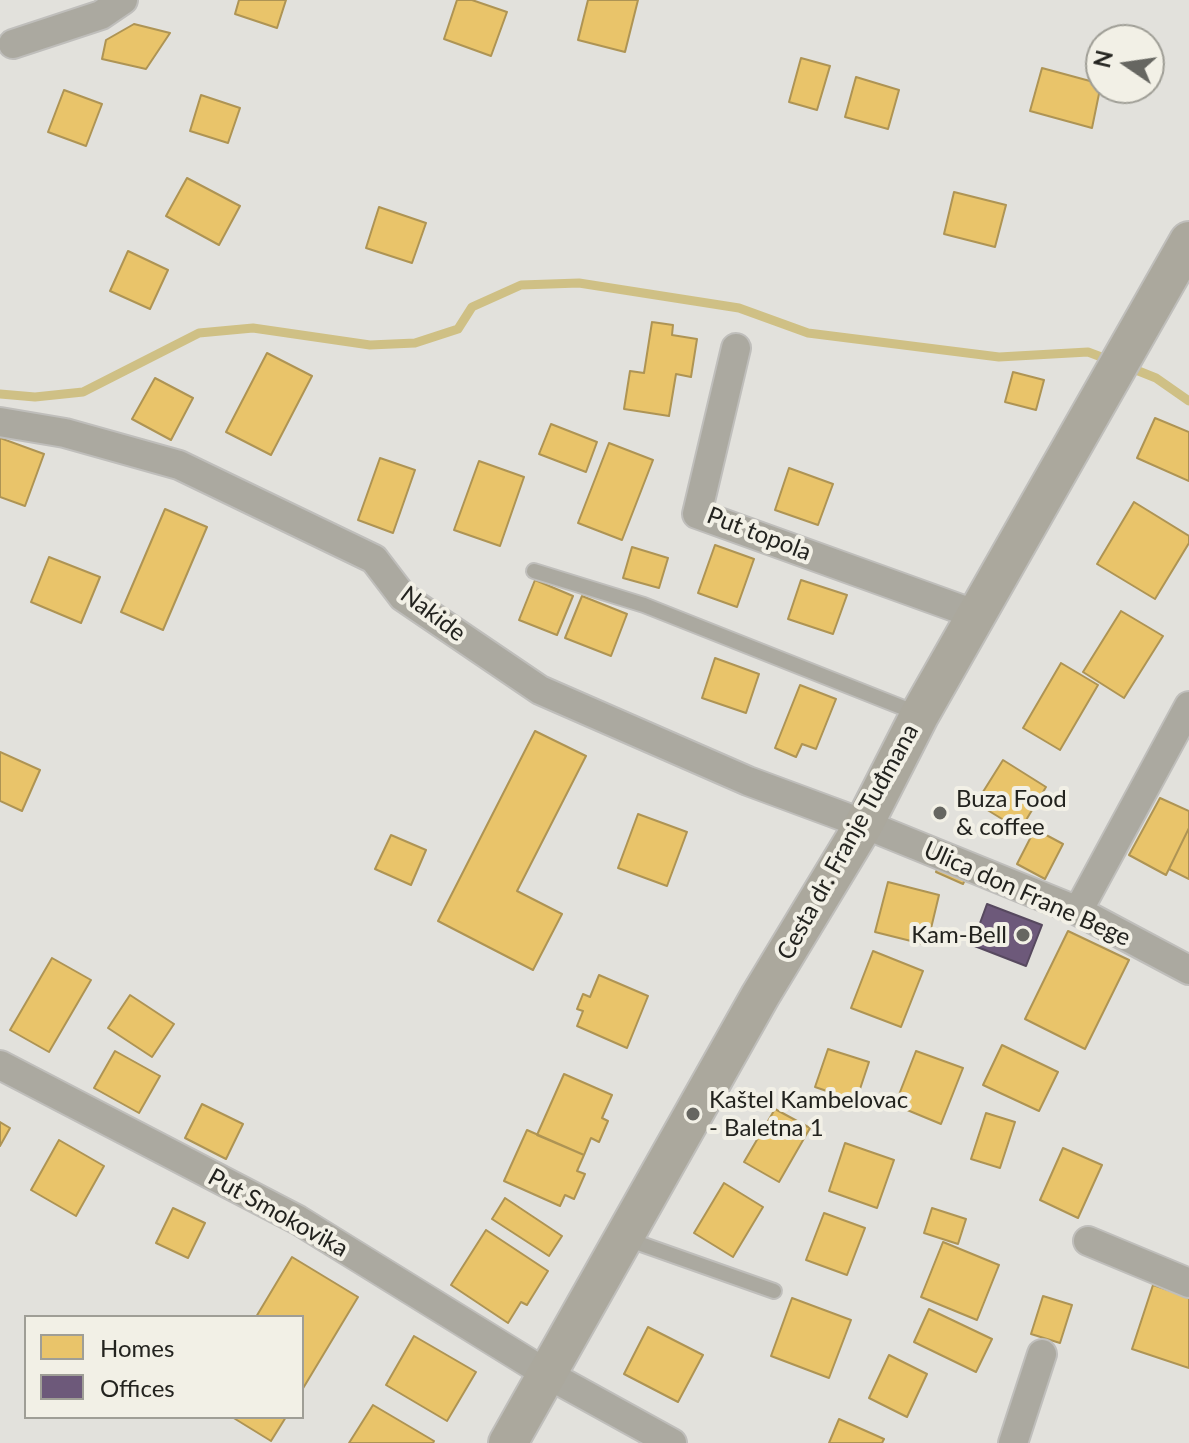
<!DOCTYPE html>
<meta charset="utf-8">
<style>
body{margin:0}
#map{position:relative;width:1189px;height:1443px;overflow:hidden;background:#e2e1dc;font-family:Lato,sans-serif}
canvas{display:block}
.legend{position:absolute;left:24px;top:1315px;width:280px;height:104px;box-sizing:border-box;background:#f2f0e6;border:2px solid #9f9e96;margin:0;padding:10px 14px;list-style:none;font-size:24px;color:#23231f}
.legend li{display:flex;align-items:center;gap:16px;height:40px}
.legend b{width:40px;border:2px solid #9f9e96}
.north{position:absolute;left:1085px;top:24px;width:80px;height:80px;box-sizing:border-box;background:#f2f0e6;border:2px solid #9f9e96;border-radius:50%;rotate:283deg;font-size:22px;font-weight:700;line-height:32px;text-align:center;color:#23231f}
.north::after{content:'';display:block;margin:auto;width:28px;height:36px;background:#666661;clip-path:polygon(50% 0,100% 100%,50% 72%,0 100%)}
</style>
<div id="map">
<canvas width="1189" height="1443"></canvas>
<ul class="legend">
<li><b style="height:22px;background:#e9c46a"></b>Homes</li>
<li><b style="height:22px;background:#6d597a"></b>Offices</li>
</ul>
<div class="north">N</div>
</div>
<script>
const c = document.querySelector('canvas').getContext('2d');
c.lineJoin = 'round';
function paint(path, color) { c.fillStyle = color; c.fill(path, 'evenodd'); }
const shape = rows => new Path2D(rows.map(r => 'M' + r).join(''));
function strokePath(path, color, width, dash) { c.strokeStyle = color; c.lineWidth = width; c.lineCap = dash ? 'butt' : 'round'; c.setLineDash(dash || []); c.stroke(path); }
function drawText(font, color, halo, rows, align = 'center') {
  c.font = font + ' Lato,sans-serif'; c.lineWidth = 8; c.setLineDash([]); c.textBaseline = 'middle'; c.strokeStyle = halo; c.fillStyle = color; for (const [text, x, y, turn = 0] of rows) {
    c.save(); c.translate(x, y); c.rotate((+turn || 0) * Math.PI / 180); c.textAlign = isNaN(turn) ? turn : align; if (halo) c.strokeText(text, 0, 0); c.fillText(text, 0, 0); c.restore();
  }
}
const homes = shape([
 [239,0,286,0,277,28,235,14,239,0],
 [457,0,472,0,507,12,491,56,444,39,457,0],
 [588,0,638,0,625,52,578,40,588,0],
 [134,24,170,33,146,69,102,59,106,40,134,24],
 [801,58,830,66,817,110,789,102,801,58],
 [1042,68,1101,84,1092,128,1030,111,1042,68],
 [856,77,899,90,888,129,845,117,856,77],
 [64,90,102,104,86,146,48,132,64,90],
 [201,95,240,108,228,143,190,131,201,95],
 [187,178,240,206,219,245,166,216,187,178],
 [954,192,1006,205,995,247,944,234,954,192],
 [379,207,426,223,412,263,366,248,379,207],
 [128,251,168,270,150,309,110,291,128,251],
 [652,322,673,325,672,335,697,339,691,377,676,374,669,416,624,409,630,371,644,373,652,322],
 [267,353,312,376,271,455,226,432,267,353],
 [1013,372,1044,380,1036,410,1005,402,1013,372],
 [155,378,193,398,171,440,132,419,155,378],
 [1155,418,1189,432,1189,481,1137,458,1155,418],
 [551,424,597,442,586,472,539,454,551,424],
 [0,438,44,454,25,506,0,497,0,438],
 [609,443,653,460,622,540,578,523,609,443],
 [380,458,415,470,393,533,358,520,380,458],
 [479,461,524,477,500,546,454,530,479,461],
 [789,468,833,484,818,525,775,510,789,468],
 [1134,502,1189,536,1189,543,1155,599,1097,564,1134,502],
 [165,509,207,527,163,630,121,612,165,509],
 [715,545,754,559,737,607,698,593,715,545],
 [632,547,668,558,659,588,623,578,632,547],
 [49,557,100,577,81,623,31,602,49,557],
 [535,580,573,596,557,635,519,620,535,580],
 [801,580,847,595,833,634,788,619,801,580],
 [582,596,627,614,611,656,565,638,582,596],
 [1121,611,1163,636,1124,698,1083,672,1121,611],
 [715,658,759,674,746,713,702,698,715,658],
 [1061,663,1098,685,1060,750,1023,728,1061,663],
 [800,685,836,699,816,749,802,744,796,757,775,748,800,685],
 [535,731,586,756,517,891,562,914,533,970,438,921,535,731],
 [0,752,40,770,22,811,0,801,0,752],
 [1003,760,1046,787,1020,830,976,803,1003,760],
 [1160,798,1189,811,1189,828,1166,875,1129,855,1160,798],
 [638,814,687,832,667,886,618,868,638,814],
 [1189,828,1189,879,1169,869,1189,828],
 [1035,829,1063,844,1045,879,1017,864,1035,829],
 [391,835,426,850,411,885,375,869,391,835],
 [943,856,970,868,963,884,936,872,943,856],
 [888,882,939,895,927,945,875,932,888,882],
 [1068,931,1129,960,1085,1049,1025,1019,1068,931],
 [873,951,923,971,901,1027,851,1008,873,951],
 [52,958,91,980,49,1052,10,1030,52,958],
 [599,975,648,996,627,1048,577,1026,583,1011,577,1009,583,994,590,997,599,975],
 [130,995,174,1024,152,1057,108,1028,130,995],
 [1002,1045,1058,1072,1039,1111,983,1085,1002,1045],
 [828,1049,869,1062,856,1101,815,1087,828,1049],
 [115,1051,160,1076,139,1113,94,1088,115,1051],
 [916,1051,963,1068,941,1124,895,1105,916,1051],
 [564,1074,612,1095,602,1118,608,1121,599,1142,591,1138,584,1155,537,1135,564,1074],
 [202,1104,243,1124,226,1159,185,1138,202,1104],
 [775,1109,810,1128,779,1182,744,1162,775,1109],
 [986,1113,1015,1122,1000,1168,971,1159,986,1113],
 [0,1122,10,1128,0,1146,0,1122],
 [527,1130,584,1155,577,1171,585,1174,574,1199,565,1195,560,1206,504,1181,527,1130],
 [59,1140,104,1166,76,1216,31,1190,59,1140],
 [845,1143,894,1160,877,1208,829,1191,845,1143],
 [1063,1148,1102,1165,1078,1218,1040,1200,1063,1148],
 [724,1183,763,1207,733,1257,694,1233,724,1183],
 [505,1198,562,1236,549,1256,492,1219,505,1198],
 [173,1208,205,1223,188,1258,156,1243,173,1208],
 [932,1208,966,1219,958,1244,924,1233,932,1208],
 [824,1213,865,1228,847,1275,806,1260,824,1213],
 [486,1230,548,1271,527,1305,521,1302,508,1323,451,1285,486,1230],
 [943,1242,999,1265,977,1320,921,1297,943,1242],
 [292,1257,358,1297,302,1390,302,1317,256,1317,292,1257],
 [1153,1285,1189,1297,1189,1368,1132,1349,1153,1285],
 [1043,1296,1072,1305,1060,1343,1031,1334,1043,1296],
 [792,1298,851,1320,829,1378,771,1356,792,1298],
 [929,1309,992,1339,976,1372,914,1342,929,1309],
 [648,1327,703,1355,678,1402,624,1374,648,1327],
 [414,1336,476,1372,447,1421,386,1385,414,1336],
 [889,1355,927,1374,907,1417,869,1398,889,1355],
 [373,1405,434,1441,433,1443,349,1443,373,1405],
 [232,1417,286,1417,271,1441,232,1417],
 [839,1419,884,1439,882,1443,829,1443,839,1419]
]);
const offices = shape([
 [987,904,1042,925,1026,966,972,945,987,904]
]);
const stream = shape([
 [1126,366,1156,378,1189,401],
 [0,394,35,397,83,392,199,333,253,328,370,345,415,343,458,329,472,307,521,285,579,283,739,308,808,333,999,357,1088,352,1112,361]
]);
const lane = shape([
 [534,571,644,605,919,714],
 [624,1238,774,1291]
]);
const street = shape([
 [13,44,101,15,123,0],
 [736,348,697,514,977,615],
 [0,422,65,433,179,465,374,559,403,597,540,690,748,781,864,824,1078,911,1189,970],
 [1078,911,1189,706],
 [0,1065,298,1220,547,1374,672,1443],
 [1088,1241,1189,1283],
 [1013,1443,1042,1354]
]);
const secondary = shape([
 [508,1443,760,996,864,824,920,714,1189,241]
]);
const markers = [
 [940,813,8,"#666661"],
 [1023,935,8,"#666661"],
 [693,1114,8,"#666661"]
];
const streetNames = [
 ["Put topola",759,534,21],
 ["Nakide",433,614,37],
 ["Cesta dr. Franje Tuđmana",848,842,-61],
 ["Ulica don Frane Bege",1027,894,24],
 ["Put Smokovika",278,1213,29]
];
const poiNames = [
 ["Buza Food",956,799],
 ["& coffee",956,827],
 ["Kam-Bell",1007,935,"right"],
 ["Kaštel Kambelovac",709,1100],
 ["- Baletna 1",709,1128]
];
paint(homes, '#e9c46a');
strokePath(homes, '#ae9454', 2);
paint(offices, '#6d597a');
strokePath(offices, '#57495f', 2);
strokePath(stream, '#cfc085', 9);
strokePath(lane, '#bfbebb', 18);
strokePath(street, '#bfbebb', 32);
strokePath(secondary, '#bfbebb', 42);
strokePath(lane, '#aba9a0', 14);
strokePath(street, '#aba9a0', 28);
strokePath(secondary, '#aba89d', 38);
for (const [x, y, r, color] of markers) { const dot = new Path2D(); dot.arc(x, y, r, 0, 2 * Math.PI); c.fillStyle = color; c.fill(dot); strokePath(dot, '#f2f0e6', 3); }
drawText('24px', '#23231f', '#f2f0e6', streetNames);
drawText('24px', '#23231f', '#f2f0e6', poiNames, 'left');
</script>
